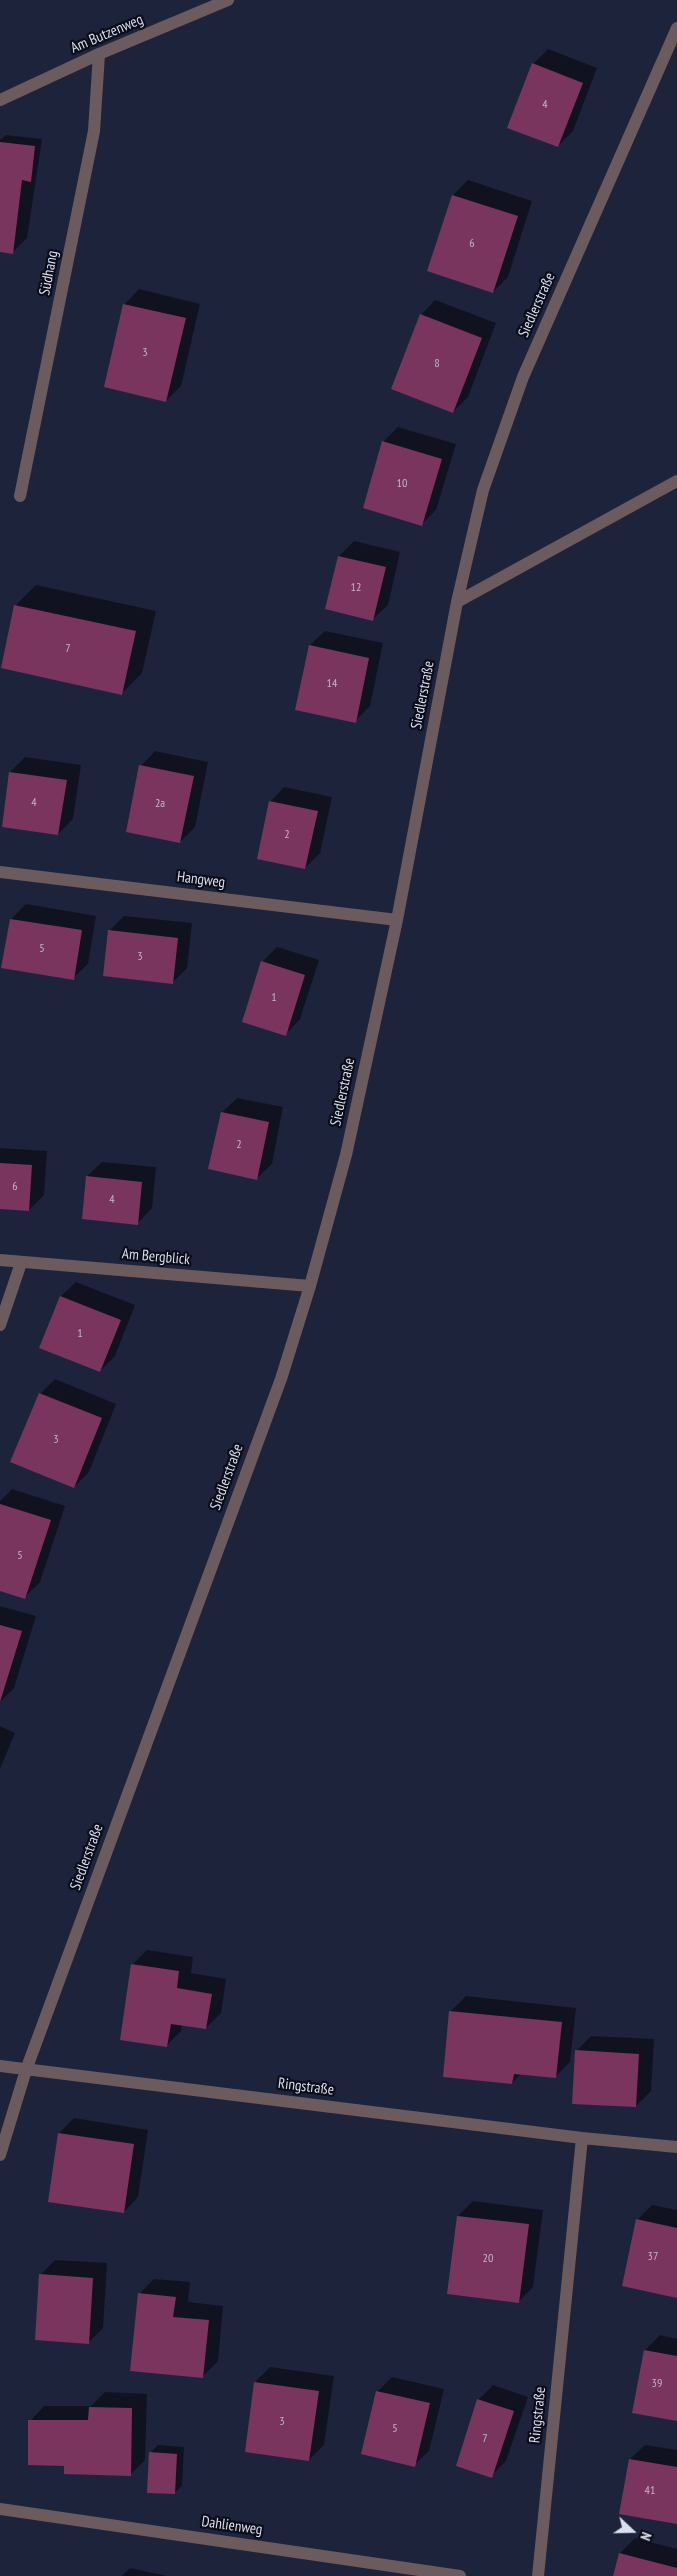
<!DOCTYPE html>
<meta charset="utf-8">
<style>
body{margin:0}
#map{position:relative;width:677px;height:2576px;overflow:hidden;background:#1e233c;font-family:"PT Sans Narrow",sans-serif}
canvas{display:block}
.north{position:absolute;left:607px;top:2506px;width:50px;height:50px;-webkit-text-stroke:4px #0b0d19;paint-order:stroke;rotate:111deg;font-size:14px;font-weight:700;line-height:20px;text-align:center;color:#dadff0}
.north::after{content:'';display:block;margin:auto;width:18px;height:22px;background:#dadff0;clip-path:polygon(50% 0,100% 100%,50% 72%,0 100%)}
</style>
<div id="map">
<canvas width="677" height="2576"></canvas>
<div class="north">N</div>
</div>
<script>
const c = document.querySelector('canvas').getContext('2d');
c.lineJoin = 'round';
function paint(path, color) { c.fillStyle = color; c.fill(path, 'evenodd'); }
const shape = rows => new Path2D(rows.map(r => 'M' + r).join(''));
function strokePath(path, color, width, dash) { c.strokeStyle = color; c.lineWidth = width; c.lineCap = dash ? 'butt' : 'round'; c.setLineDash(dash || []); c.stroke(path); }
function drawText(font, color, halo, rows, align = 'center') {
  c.font = font + ' "PT Sans Narrow",sans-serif'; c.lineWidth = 4.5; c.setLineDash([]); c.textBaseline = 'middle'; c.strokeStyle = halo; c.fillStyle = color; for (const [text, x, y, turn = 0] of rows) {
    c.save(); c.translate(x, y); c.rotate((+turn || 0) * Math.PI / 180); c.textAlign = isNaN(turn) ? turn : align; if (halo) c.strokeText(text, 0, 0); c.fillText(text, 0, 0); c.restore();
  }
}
const shadow = shape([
 [548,49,597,68,573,131,558,146,533,64],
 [6,135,42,139,27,238,12,253,0,251,0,140],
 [468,180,532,201,508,277,493,292,428,270,453,195],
 [139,289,200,304,181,386,166,401,105,387,125,304],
 [435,300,496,323,468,397,453,412,421,315],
 [398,427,456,444,436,510,422,524,383,442],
 [354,541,400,552,388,605,373,619,327,608,339,556],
 [36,585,156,611,142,673,122,693,16,605],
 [325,631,383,643,370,706,355,721,310,645],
 [155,751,208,762,195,827,180,842,141,766],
 [25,757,81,765,73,819,58,834,10,772],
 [284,787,332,797,320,853,305,868,270,802],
 [26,904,96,916,88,964,73,978,3,967,11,919],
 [124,916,192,923,187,968,172,983,110,930],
 [277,947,319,960,300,1019,286,1034,262,962],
 [237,1098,283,1107,272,1164,257,1178,222,1112],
 [0,1148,47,1151,44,1195,29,1210,0,1208],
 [102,1162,156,1167,152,1208,138,1223,87,1176],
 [76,1282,135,1305,115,1356,100,1371,61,1296],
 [55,1379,116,1404,89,1472,74,1487,40,1394],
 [12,1489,65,1506,40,1582,25,1597,0,1589,0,1501],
 [0,1606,36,1616,14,1688,0,1702],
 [0,1726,15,1733,0,1769],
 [147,1950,193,1957,191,1973,226,1979,221,2013,206,2028,182,2024,181,2031,167,2045,132,1965],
 [466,1996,576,2008,570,2062,555,2077,522,2073,512,2083,451,2011],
 [591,2036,654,2039,651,2091,636,2106,576,2051],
 [74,2118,148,2130,138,2197,124,2212,59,2133],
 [473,2201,543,2210,533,2287,518,2302,458,2216],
 [652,2205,677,2210,677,2296,637,2220],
 [55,2260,107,2263,103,2328,89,2342,40,2275],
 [154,2279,190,2282,188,2302,223,2306,218,2361,203,2376,139,2294],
 [660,2335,677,2339,677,2420,645,2350],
 [270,2367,334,2376,324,2445,309,2460,255,2382],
 [392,2377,444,2389,429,2451,414,2465,377,2392],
 [493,2385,528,2397,506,2461,491,2476,478,2400],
 [105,2392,147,2394,145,2460,130,2475,65,2464,30,2421,44,2406,91,2406],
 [158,2445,184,2447,182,2486,174,2493,150,2453],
 [645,2445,677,2450,677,2522,630,2459],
 [635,2538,677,2549,677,2576,614,2576,620,2553],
 [130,2568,167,2576,122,2576]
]);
const building = shape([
 [532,63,583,83,558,147,507,128],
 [0,142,35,146,31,182,22,180,13,254,0,252],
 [452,195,518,216,493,293,427,271],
 [123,304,186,318,166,402,104,387],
 [420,314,482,338,453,413,391,389],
 [382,441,442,459,422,526,363,508],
 [338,556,386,567,373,621,325,609],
 [14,605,136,631,122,695,1,668],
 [309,645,369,658,356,723,295,710],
 [139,765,194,776,180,843,126,832],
 [9,772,67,780,58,835,2,827],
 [269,801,318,811,305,869,257,859],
 [10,919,82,930,74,980,1,968],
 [108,930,178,938,173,984,103,976],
 [261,961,305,975,286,1036,242,1022],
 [221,1112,269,1122,257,1180,208,1169],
 [0,1163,32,1165,29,1211,0,1209],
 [86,1176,142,1182,138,1225,82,1219],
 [60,1296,121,1320,100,1372,39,1348],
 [39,1393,102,1418,74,1488,10,1462],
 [0,1504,51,1520,25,1599,0,1591],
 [0,1625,22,1631,0,1702],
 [131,1964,179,1971,177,1988,212,1994,206,2029,171,2024,167,2047,120,2040],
 [449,2011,562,2022,556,2078,514,2074,512,2084,443,2077],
 [575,2050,639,2054,636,2107,572,2104],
 [58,2133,134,2144,124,2213,48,2202],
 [457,2216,529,2224,519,2303,447,2294],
 [636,2219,677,2228,677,2298,622,2286],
 [39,2274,93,2278,89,2344,35,2340],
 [138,2293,176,2297,173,2317,209,2320,203,2378,130,2371],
 [644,2350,677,2356,677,2421,632,2413],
 [254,2382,319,2391,309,2461,245,2452],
 [376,2391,430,2403,415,2467,361,2454],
 [477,2399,514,2411,492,2478,456,2466],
 [89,2407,132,2408,131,2476,64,2474,64,2466,28,2465,28,2420,88,2420],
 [149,2452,177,2454,175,2494,147,2493],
 [629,2459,677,2467,677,2524,619,2514],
 [619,2553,677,2568,677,2576,613,2576]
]);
const minor = shape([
 [0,100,99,54,228,0],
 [20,496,94,131,99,54],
 [457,602,677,481],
 [0,872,397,920],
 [0,1260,310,1286],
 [0,1325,21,1263],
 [0,2066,582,2138,538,2576],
 [582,2138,677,2147],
 [0,2155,26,2070,281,1379,310,1286,346,1155,397,920,457,602,483,490,523,377,677,28],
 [0,2509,460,2576]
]);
const numberNames = [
 ["4",545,105],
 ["6",472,244],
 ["3",145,353],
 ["8",437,364],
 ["10",402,484],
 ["12",356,588],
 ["7",68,649],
 ["14",332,684],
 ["4",34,803],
 ["2a",160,804],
 ["2",287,835],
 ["5",42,949],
 ["3",140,957],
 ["1",274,998],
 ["2",239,1145],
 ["6",15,1187],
 ["4",112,1200],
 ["1",80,1334],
 ["3",56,1440],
 ["5",20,1556],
 ["37",653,2257],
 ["20",488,2259],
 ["39",657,2384],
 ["3",282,2422],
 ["5",395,2429],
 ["7",485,2439],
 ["41",650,2491]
];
const streetNames = [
 ["Am Butzenweg",107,34,-23],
 ["Südhang",49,273,-79],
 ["Siedlerstraße",537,305,-66],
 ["Siedlerstraße",423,695,-79],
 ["Hangweg",201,880,7],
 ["Siedlerstraße",343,1092,-78],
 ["Am Bergblick",156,1257,5],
 ["Siedlerstraße",227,1477,-70],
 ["Siedlerstraße",87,1857,-70],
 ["Ringstraße",306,2087,7],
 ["Ringstraße",538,2415,-84],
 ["Dahlienweg",232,2526,8]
];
paint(shadow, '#0007');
paint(building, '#79355e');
strokePath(minor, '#6c5b5e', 12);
drawText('12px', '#c2b4cc', null, numberNames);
drawText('15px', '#dadff0', '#0b0d19', streetNames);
</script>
